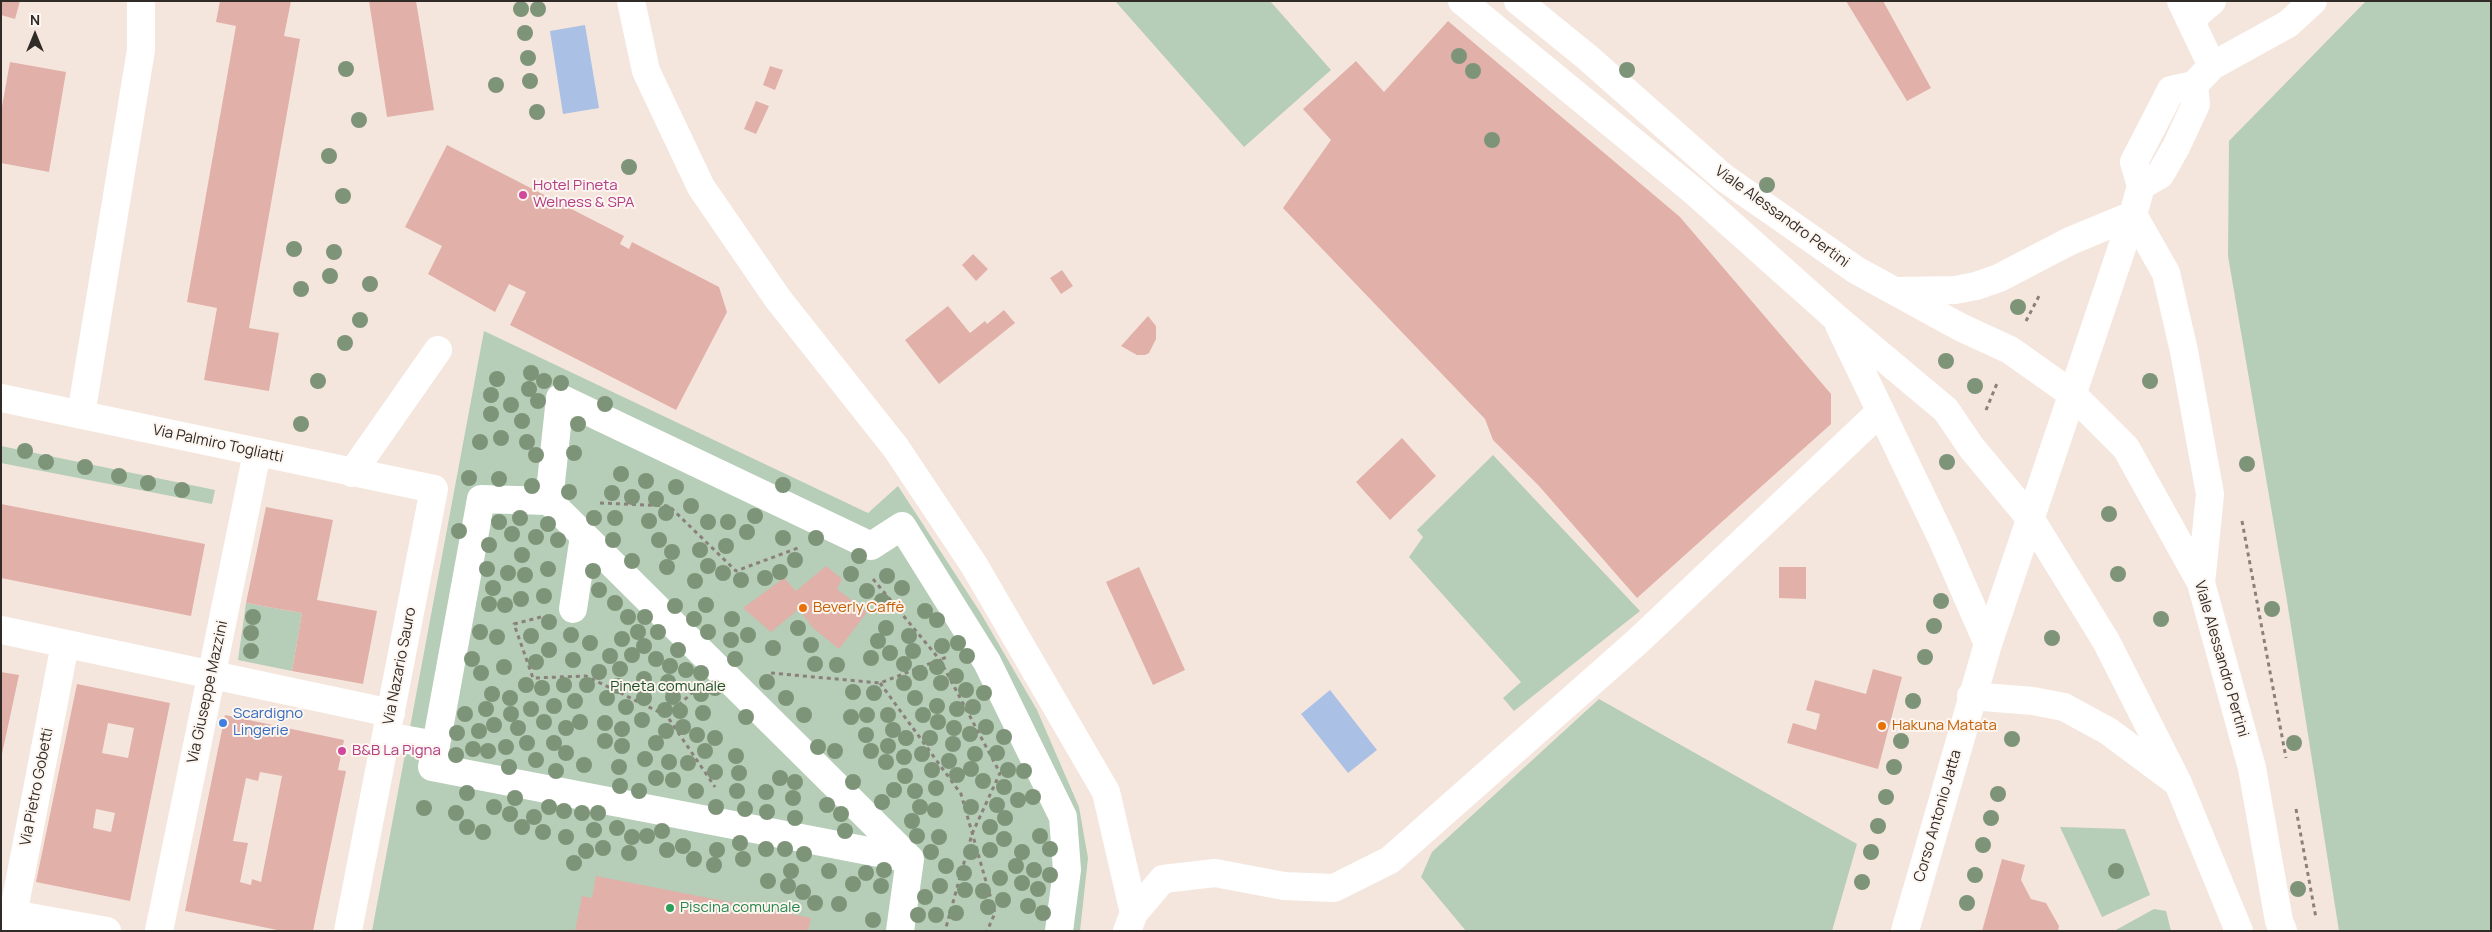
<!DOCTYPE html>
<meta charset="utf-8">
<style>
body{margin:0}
#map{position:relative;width:2492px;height:932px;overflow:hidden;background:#f5e6dd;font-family:Manrope,sans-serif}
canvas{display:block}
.frame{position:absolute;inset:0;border:2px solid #312b28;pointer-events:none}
.north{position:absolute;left:10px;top:10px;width:50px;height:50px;-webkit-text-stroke:4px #fdf5ef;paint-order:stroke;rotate:0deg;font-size:14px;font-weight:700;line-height:20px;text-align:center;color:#312b28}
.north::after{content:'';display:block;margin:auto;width:18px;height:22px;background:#312b28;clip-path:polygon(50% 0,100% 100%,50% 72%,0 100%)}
</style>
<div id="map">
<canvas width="2492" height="932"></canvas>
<div class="frame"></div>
<div class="north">N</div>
</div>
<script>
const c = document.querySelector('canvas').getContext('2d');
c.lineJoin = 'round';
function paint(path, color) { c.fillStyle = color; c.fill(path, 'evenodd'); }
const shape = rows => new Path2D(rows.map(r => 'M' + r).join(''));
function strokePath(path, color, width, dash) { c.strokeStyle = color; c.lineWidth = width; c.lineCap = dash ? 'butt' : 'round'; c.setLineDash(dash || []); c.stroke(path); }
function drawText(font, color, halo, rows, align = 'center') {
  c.font = font + ' Manrope,sans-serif'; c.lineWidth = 4; c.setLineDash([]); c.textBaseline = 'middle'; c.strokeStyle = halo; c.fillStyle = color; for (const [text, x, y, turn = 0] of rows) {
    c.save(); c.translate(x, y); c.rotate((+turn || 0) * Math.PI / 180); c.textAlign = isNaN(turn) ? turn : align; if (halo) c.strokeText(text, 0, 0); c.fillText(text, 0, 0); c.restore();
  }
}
const green = shape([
 [1115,1,1270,1,1331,70,1244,147],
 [2366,1,2491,1,2491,931,2339,931,2286,595,2228,256,2229,141],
 [484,331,868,513,898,486,980,612,1037,710,1079,807,1088,858,1080,931,372,931],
 [1,446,215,490,212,504,1,463],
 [1493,455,1640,611,1514,711,1503,698,1521,682,1409,557,1423,537,1417,530],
 [246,603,302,613,292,671,238,660],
 [1599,699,1857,844,1832,931,1466,931,1421,877,1432,852],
 [2060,827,2125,829,2150,895,2102,917],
 [2154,909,2166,911,2171,931,2114,931]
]);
const water = shape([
 [585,25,599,108,563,114,550,31],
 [1330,690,1377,750,1348,773,1301,714]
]);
const building = shape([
 [1,1,20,1,15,19,1,15],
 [220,1,291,1,284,36,300,39,249,328,279,333,269,391,204,380,217,308,187,302,236,26,216,22],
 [369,1,416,1,434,110,387,117],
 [1846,1,1883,1,1931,88,1907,101],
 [1448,21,1680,217,1831,394,1831,424,1637,598,1539,486,1493,440,1485,419,1283,208,1331,140,1303,109,1356,61,1384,92],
 [10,62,66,72,49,172,1,163,1,112],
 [770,66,783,70,775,90,763,85],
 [756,101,769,106,756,134,744,129],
 [447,145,624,236,620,244,629,249,632,242,719,287,727,312,676,410,510,325,526,292,509,284,495,312,428,274,442,246,405,227],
 [973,254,988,269,976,281,962,265],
 [1062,270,1073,286,1061,294,1050,278],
 [948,306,970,333,985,321,987,324,1004,310,1015,323,939,384,905,340],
 [1148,316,1156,326,1156,339,1149,353,1145,355,1137,355,1121,346],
 [1402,438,1436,476,1390,520,1356,482],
 [1,504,205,544,191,616,1,578],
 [266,507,333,520,317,600,377,611,363,684,292,671,302,613,246,603],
 [826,566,842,579,837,589,867,612,839,649,812,627,799,609,771,632,743,608,784,578,796,591],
 [1139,567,1185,670,1153,685,1106,582],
 [1779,567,1806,567,1806,599,1779,598],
 [1873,669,1902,677,1878,769,1787,743,1793,723,1816,730,1820,714,1806,710,1815,680,1866,694],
 [1,672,19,675,2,754,1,754],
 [77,684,170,703,130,901,36,882],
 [108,723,134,728,128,758,102,753],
 [96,809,115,813,111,832,93,828],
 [225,715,344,740,338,770,346,771,313,931,282,931,185,911],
 [260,772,282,776,261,882,252,879,251,885,240,882,248,843,233,841,246,778,258,781],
 [2002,859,2025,865,2021,880,2031,899,2046,903,2059,926,2058,931,1982,931],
 [596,876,811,918,808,931,575,931,582,896,592,898]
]);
const path = shape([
 [2026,321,2039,296],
 [1986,410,1998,381],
 [600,503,669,506,736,571,798,548],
 [2242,521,2286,758],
 [873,579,940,660,1000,773,972,834,945,931],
 [541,617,514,624,533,678,586,676,667,716,715,787],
 [771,673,880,683,947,657],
 [880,683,961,794,995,913,987,931],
 [667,716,694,691],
 [2296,809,2316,918]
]);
const minor = shape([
 [631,1,646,71,701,187,778,299,896,448,974,565,1106,792,1134,913],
 [2191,19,2212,1],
 [1,398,434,489,348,931],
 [81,415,141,50,141,1],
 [352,473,438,350],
 [549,501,910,859],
 [573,609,584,536],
 [1,630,391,713],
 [386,736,436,745],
 [1,912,107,931],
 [10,931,65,644],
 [159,931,257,453],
 [900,931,910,859,432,767,481,499,549,501,560,398,871,546,902,526,987,662,1063,817,1067,870,1059,931],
 [1127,931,1134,913,1163,879,1215,873,1284,886,1334,888,1390,860,1638,641,1880,412]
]);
const major = shape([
 [1462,1,1696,193,1835,317,1946,410,1971,447,2030,518,2106,641,2178,783,2239,931],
 [1518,1,1587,57,1723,177,1856,270,1960,327,2010,350,2072,394,2126,448,2201,583,2252,768,2279,921,2283,931],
 [2181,1,2212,66],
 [2194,85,2212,66,2288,24,2313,1],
 [2141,186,2160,175,2176,147,2196,104,2194,85],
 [2133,215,2166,273,2184,351,2210,494,2201,583],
 [1895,291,1955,290,1976,286,1999,278,2070,241,2133,215],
 [1839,325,1942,539,1988,644],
 [1971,696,2033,701,2064,707,2108,731,2174,780],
 [1905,931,1988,644,2133,215,2141,186,2134,162,2171,90,2194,85]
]);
const trees = [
 [521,9],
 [538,9],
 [525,33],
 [1459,56],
 [528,58],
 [346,69],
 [1627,70],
 [1473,71],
 [530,81],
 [496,85],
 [537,112],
 [359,120],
 [1492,140],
 [329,156],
 [629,167],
 [1767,185],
 [343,196],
 [294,249],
 [334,252],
 [330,276],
 [370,284],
 [301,289],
 [2018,307],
 [360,320],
 [345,343],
 [1946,361],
 [531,373],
 [497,379],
 [318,381],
 [544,381],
 [2150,381],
 [561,383],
 [1975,386],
 [529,389],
 [491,395],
 [538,401],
 [605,404],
 [511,405],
 [491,414],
 [522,421],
 [301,424],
 [578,424],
 [501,438],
 [480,442],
 [527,442],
 [25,451],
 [574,453],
 [536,455],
 [46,462],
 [1947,462],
 [2247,464],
 [85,467],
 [621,474],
 [119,476],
 [469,478],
 [499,479],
 [646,481],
 [148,483],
 [783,485],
 [532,486],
 [676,487],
 [182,490],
 [569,492],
 [612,493],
 [632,497],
 [656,499],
 [691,506],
 [666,513],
 [2109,514],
 [755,516],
 [520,518],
 [594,518],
 [615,518],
 [649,521],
 [499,522],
 [708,522],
 [728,522],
 [548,524],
 [459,531],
 [747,532],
 [512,534],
 [536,537],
 [783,538],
 [816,538],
 [558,540],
 [613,540],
 [659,540],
 [489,545],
 [726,546],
 [700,550],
 [672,552],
 [522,555],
 [859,556],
 [795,560],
 [632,561],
 [708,566],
 [667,567],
 [487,569],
 [548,569],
 [593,571],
 [780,572],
 [508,573],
 [723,573],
 [851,574],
 [2118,574],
 [525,575],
 [887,576],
 [765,578],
 [741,580],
 [695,581],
 [493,588],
 [902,588],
 [599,590],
 [867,591],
 [544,596],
 [521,599],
 [882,601],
 [1941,601],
 [615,603],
 [489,604],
 [505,605],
 [706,605],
 [675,606],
 [2272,609],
 [925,611],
 [253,617],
 [628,617],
 [645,617],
 [694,619],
 [732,619],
 [2161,619],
 [937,620],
 [549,622],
 [1934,626],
 [798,628],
 [886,628],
 [480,632],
 [638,632],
 [658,632],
 [708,632],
 [251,633],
 [571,635],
 [748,635],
 [531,636],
 [909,636],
 [497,637],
 [2052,638],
 [622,639],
 [731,640],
 [878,641],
 [590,643],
 [958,643],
 [811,645],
 [644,646],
 [942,646],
 [773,648],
 [549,650],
 [678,650],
 [251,651],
 [913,651],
 [890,653],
 [632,655],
 [610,656],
 [967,656],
 [1925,657],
 [871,658],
 [472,659],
 [656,659],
 [735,659],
 [573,660],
 [536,662],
 [815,664],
 [904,664],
 [837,665],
 [670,666],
 [504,667],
 [937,667],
 [620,669],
 [686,670],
 [599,672],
 [481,673],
 [701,673],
 [920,673],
 [956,676],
 [644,679],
 [668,682],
 [767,682],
 [904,683],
 [941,683],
 [526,685],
 [564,685],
 [587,685],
 [618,686],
 [542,688],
 [715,688],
 [966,690],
 [853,692],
 [874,693],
 [984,693],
 [492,694],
 [701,694],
 [673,697],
 [510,698],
 [607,698],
 [644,698],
 [786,698],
 [915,698],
 [575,701],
 [1913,701],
 [554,706],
 [937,706],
 [626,707],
 [973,707],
 [486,709],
 [531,709],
 [957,709],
 [665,710],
 [680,711],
 [703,713],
 [465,714],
 [511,714],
 [804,715],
 [867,715],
 [888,715],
 [923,715],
 [746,717],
 [851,717],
 [642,720],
 [544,722],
 [580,722],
 [938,722],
 [605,723],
 [494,725],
 [683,727],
 [986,727],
 [518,728],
 [566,728],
 [954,728],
 [622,729],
 [893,730],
 [479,731],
 [666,731],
 [457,733],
 [970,734],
 [697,735],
 [866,735],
 [1004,737],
 [715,738],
 [906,738],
 [930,738],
 [2012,739],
 [605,741],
 [1901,741],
 [527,743],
 [554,743],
 [656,743],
 [2294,743],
 [953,744],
 [622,746],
 [888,746],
 [506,747],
 [818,747],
 [473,749],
 [488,751],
 [705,751],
 [835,751],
 [871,751],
 [566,753],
 [997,753],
 [922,754],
 [975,754],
 [456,755],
 [736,756],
 [904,757],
 [645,759],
 [536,760],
 [949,761],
 [669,762],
 [886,762],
 [688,763],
 [584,765],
 [509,767],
 [619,767],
 [1894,767],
 [971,769],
 [932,770],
 [1008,770],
 [556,771],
 [1024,771],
 [715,772],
 [739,773],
 [957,775],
 [905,776],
 [656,778],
 [780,778],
 [673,780],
 [983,781],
 [795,782],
 [853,782],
 [620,786],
 [1004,787],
 [936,788],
 [894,790],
 [639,791],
 [696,791],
 [737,791],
 [915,791],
 [766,792],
 [467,793],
 [1998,794],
 [1033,797],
 [1886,797],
 [515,798],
 [793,798],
 [1018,800],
 [882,802],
 [827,805],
 [997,805],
 [494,807],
 [549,807],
 [716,807],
 [920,807],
 [971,807],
 [424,808],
 [745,809],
 [935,810],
 [564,811],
 [767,812],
 [456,813],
 [582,813],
 [598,813],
 [510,814],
 [841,814],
 [534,817],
 [795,818],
 [1005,818],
 [1991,818],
 [912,821],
 [1878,826],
 [467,827],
 [522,827],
 [990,827],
 [617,828],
 [594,830],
 [662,831],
 [845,831],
 [483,832],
 [543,832],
 [647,836],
 [917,836],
 [1040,836],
 [566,837],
 [632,837],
 [939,837],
 [1004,839],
 [740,843],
 [1983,845],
 [683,846],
 [603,848],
 [766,849],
 [785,849],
 [1050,849],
 [667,850],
 [717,850],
 [990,850],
 [586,851],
 [931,852],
 [971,852],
 [1022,852],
 [1871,852],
 [629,853],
 [804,854],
 [694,859],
 [743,859],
 [574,863],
 [714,865],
 [946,866],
 [1016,866],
 [884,870],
 [1034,870],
 [791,871],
 [829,871],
 [2116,871],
 [866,873],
 [964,873],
 [1050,875],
 [1975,875],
 [1000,878],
 [768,881],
 [1862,882],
 [1022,883],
 [853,884],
 [788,886],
 [881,886],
 [940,886],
 [1038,889],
 [2298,889],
 [965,890],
 [983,891],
 [803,892],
 [925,897],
 [1003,900],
 [815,903],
 [1967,903],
 [839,904],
 [1028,906],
 [988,907],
 [956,913],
 [1043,913],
 [918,915],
 [936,915],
 [873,920]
];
const markers = [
 [523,195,5,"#d1479c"],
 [803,608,5,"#e8710a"],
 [223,723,5,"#3f7fe0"],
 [1882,726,5,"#e8710a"],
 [342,751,5,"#d1479c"],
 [670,908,5,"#2e9e5b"]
];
const hotelNames = [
 ["Hotel Pineta",533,186],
 ["Welness & SPA",533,203],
 ["B&B La Pigna",352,751]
];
const streetNames = [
 ["Viale Alessandro Pertini",1782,217,36],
 ["Via Palmiro Togliatti",218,444,12],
 ["Viale Alessandro Pertini",2221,659,74],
 ["Via Nazario Sauro",400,666,-79],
 ["Via Giuseppe Mazzini",208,692,-78],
 ["Via Pietro Gobetti",37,787,-79],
 ["Corso Antonio Jatta",1938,816,-74]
];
const foodNames = [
 ["Beverly Caffè",813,608],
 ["Hakuna Matata",1892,726]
];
const parkNames = [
 ["Pineta comunale",668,687]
];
const shopNames = [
 ["Scardigno",233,714],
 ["Lingerie",233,731]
];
const leisureNames = [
 ["Piscina comunale",680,908]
];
paint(green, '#b6cdb8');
paint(water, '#aac0e5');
paint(building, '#e1b0a9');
strokePath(path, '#8b817b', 3, [4, 4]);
strokePath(minor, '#fff', 28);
strokePath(major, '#fff', 28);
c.fillStyle = '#7e9478';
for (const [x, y] of trees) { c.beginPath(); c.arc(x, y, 8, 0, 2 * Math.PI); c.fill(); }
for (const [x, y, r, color] of markers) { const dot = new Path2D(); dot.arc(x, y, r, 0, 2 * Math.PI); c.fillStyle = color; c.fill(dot); strokePath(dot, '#fdf5ef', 2); }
drawText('15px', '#b23c85', '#fdf5ef', hotelNames, 'left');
drawText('15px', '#312b28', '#fdf5ef', streetNames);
drawText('15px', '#c56008', '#fdf5ef', foodNames, 'left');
drawText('15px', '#1c5026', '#fdf5ef', parkNames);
drawText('15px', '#366cbe', '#fdf5ef', shopNames, 'left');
drawText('15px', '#27864d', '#fdf5ef', leisureNames, 'left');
</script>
